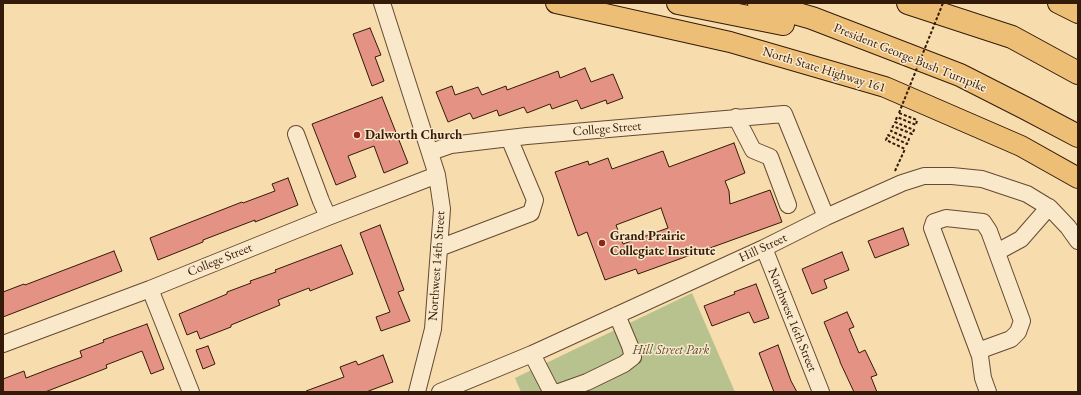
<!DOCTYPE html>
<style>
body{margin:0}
#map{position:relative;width:1081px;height:395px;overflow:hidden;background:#f7dcad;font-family:"EB Garamond",serif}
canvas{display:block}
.frame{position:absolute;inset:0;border:4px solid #341a08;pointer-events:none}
</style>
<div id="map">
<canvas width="1081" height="395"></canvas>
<div class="frame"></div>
</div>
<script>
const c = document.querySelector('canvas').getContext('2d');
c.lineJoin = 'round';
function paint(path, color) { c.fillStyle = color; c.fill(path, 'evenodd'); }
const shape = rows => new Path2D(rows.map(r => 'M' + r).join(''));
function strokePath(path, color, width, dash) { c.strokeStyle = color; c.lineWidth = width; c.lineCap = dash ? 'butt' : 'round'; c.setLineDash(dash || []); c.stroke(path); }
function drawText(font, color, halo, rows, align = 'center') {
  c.font = font + ' "EB Garamond",serif'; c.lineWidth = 3; c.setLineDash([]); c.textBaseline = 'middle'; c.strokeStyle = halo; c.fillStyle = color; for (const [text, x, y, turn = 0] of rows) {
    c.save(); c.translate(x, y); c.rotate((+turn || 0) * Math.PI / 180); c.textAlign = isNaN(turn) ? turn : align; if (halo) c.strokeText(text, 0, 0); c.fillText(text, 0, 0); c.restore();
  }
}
const green = shape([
 [692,293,735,392,521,392,515,378]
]);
const building = shape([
 [370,28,381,55,375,57,384,81,372,86,353,34,370,28],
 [585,68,591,82,613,74,623,98,607,104,606,100,581,109,577,100,552,109,550,104,527,113,524,107,499,116,497,110,473,119,470,113,448,122,436,92,452,86,455,95,478,87,482,95,506,86,507,90,558,71,560,78,585,68],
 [382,97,408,163,384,173,374,146,348,156,356,177,336,185,312,124,382,97],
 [734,143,745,173,725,181,729,191,730,204,770,190,782,222,638,274,636,269,605,280,587,232,578,236,555,172,588,161,589,165,608,158,612,169,663,151,669,167,734,143],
 [661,208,668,228,623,244,616,225,661,208],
 [288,178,298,205,255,222,255,220,203,240,203,242,158,260,150,238,242,202,243,203,275,191,272,184,288,178],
 [380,225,404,290,398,292,410,321,381,331,376,317,390,312,360,233,380,225],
 [903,228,909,245,875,258,868,241,903,228],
 [341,245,353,274,310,291,309,288,278,300,280,305,231,325,231,327,200,339,197,331,187,335,179,314,227,294,227,292,251,283,250,281,276,272,275,270,341,245],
 [114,251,122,271,3,317,3,292,24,284,25,285,114,251],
 [842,252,849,270,824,280,827,288,812,294,802,269,842,252],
 [756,284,769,318,754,323,749,312,712,326,704,306,735,294,734,292,756,284],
 [847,312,854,327,849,329,859,353,865,350,877,375,871,377,877,392,854,392,840,362,840,361,824,322,847,312],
 [147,324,164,369,151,374,142,351,106,365,107,368,45,392,3,392,3,379,24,371,26,378,52,368,82,357,80,351,104,342,103,340,147,324],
 [778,345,791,381,797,392,774,392,759,353,778,345],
 [208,346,215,364,203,369,196,350,208,346],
 [383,355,393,382,366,392,306,392,306,391,344,377,340,367,356,361,358,365,383,355]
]);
const path = shape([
 [895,171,905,149,886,140,888,135,907,144,909,139,891,131,893,126,912,134,914,130,895,122,897,117,916,125,917,120,899,113]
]);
const minor = shape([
 [382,3,437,175,442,209,433,329,417,392],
 [736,117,753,150,770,157,788,205],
 [296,134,321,201,328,217],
 [431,152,451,145,527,136,784,114,826,217],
 [439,248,531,213,535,200,509,138],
 [764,248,821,392],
 [997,252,1021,239,1049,207],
 [150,289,191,392],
 [3,344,150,289,328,217,437,175],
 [978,351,1011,339,1018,332,1022,321,989,231,983,222,946,218,934,222,932,228,980,356,983,378,988,392],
 [532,354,550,389,555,392],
 [440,392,532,354,764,248,826,217,902,183,924,176,952,176,982,179,1027,194,1050,208,1068,227,1078,241],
 [559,392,587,382,624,364,633,357,630,346,617,315]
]);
const major = shape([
 [556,3,730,42,885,87,1021,146,1078,178],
 [1058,3,1078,13]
]);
const highway = shape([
 [678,3,783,24],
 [759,3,812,18,960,75,1025,108,1078,136],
 [908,3,1012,37,1078,73]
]);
const pathBridge = shape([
 [899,113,943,3]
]);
const markers = [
 [357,135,4,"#8f2418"],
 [602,243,4,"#8f2418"]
];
const streetNames = [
 ["President George Bush Turnpike",910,58,22],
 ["North State Highway 161",824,70,17],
 ["College Street",607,129,-5],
 ["Hill Street",763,248,-25],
 ["College Street",220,260,-22],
 ["Northwest 14th Street",437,266,-86],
 ["Northwest 16th Street",792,320,68]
];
const poiNames = [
 ["Dalworth Church",365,135],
 ["Grand Prairie",610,236],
 ["Collegiate Institute",610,251]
];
const parkNames = [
 ["Hill Street Park",671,350]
];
paint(green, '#b7c28e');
paint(building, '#e39284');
strokePath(building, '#341a08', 1);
strokePath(minor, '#654a31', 18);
strokePath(major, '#341a08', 22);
strokePath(highway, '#341a08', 24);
strokePath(path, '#341a08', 2, [3, 2]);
strokePath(minor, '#fae8ca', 16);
strokePath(major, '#ecbe76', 20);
strokePath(highway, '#ecbe76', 22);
strokePath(pathBridge, '#341a08', 2, [3, 2]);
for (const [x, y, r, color] of markers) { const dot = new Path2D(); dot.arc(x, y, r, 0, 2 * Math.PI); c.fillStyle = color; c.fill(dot); strokePath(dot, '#fae8ca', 1.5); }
drawText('13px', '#341a08', '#fae8ca', streetNames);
drawText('bold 13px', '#341a08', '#fae8ca', poiNames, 'left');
drawText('italic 13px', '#5b4c30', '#fae8ca', parkNames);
</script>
